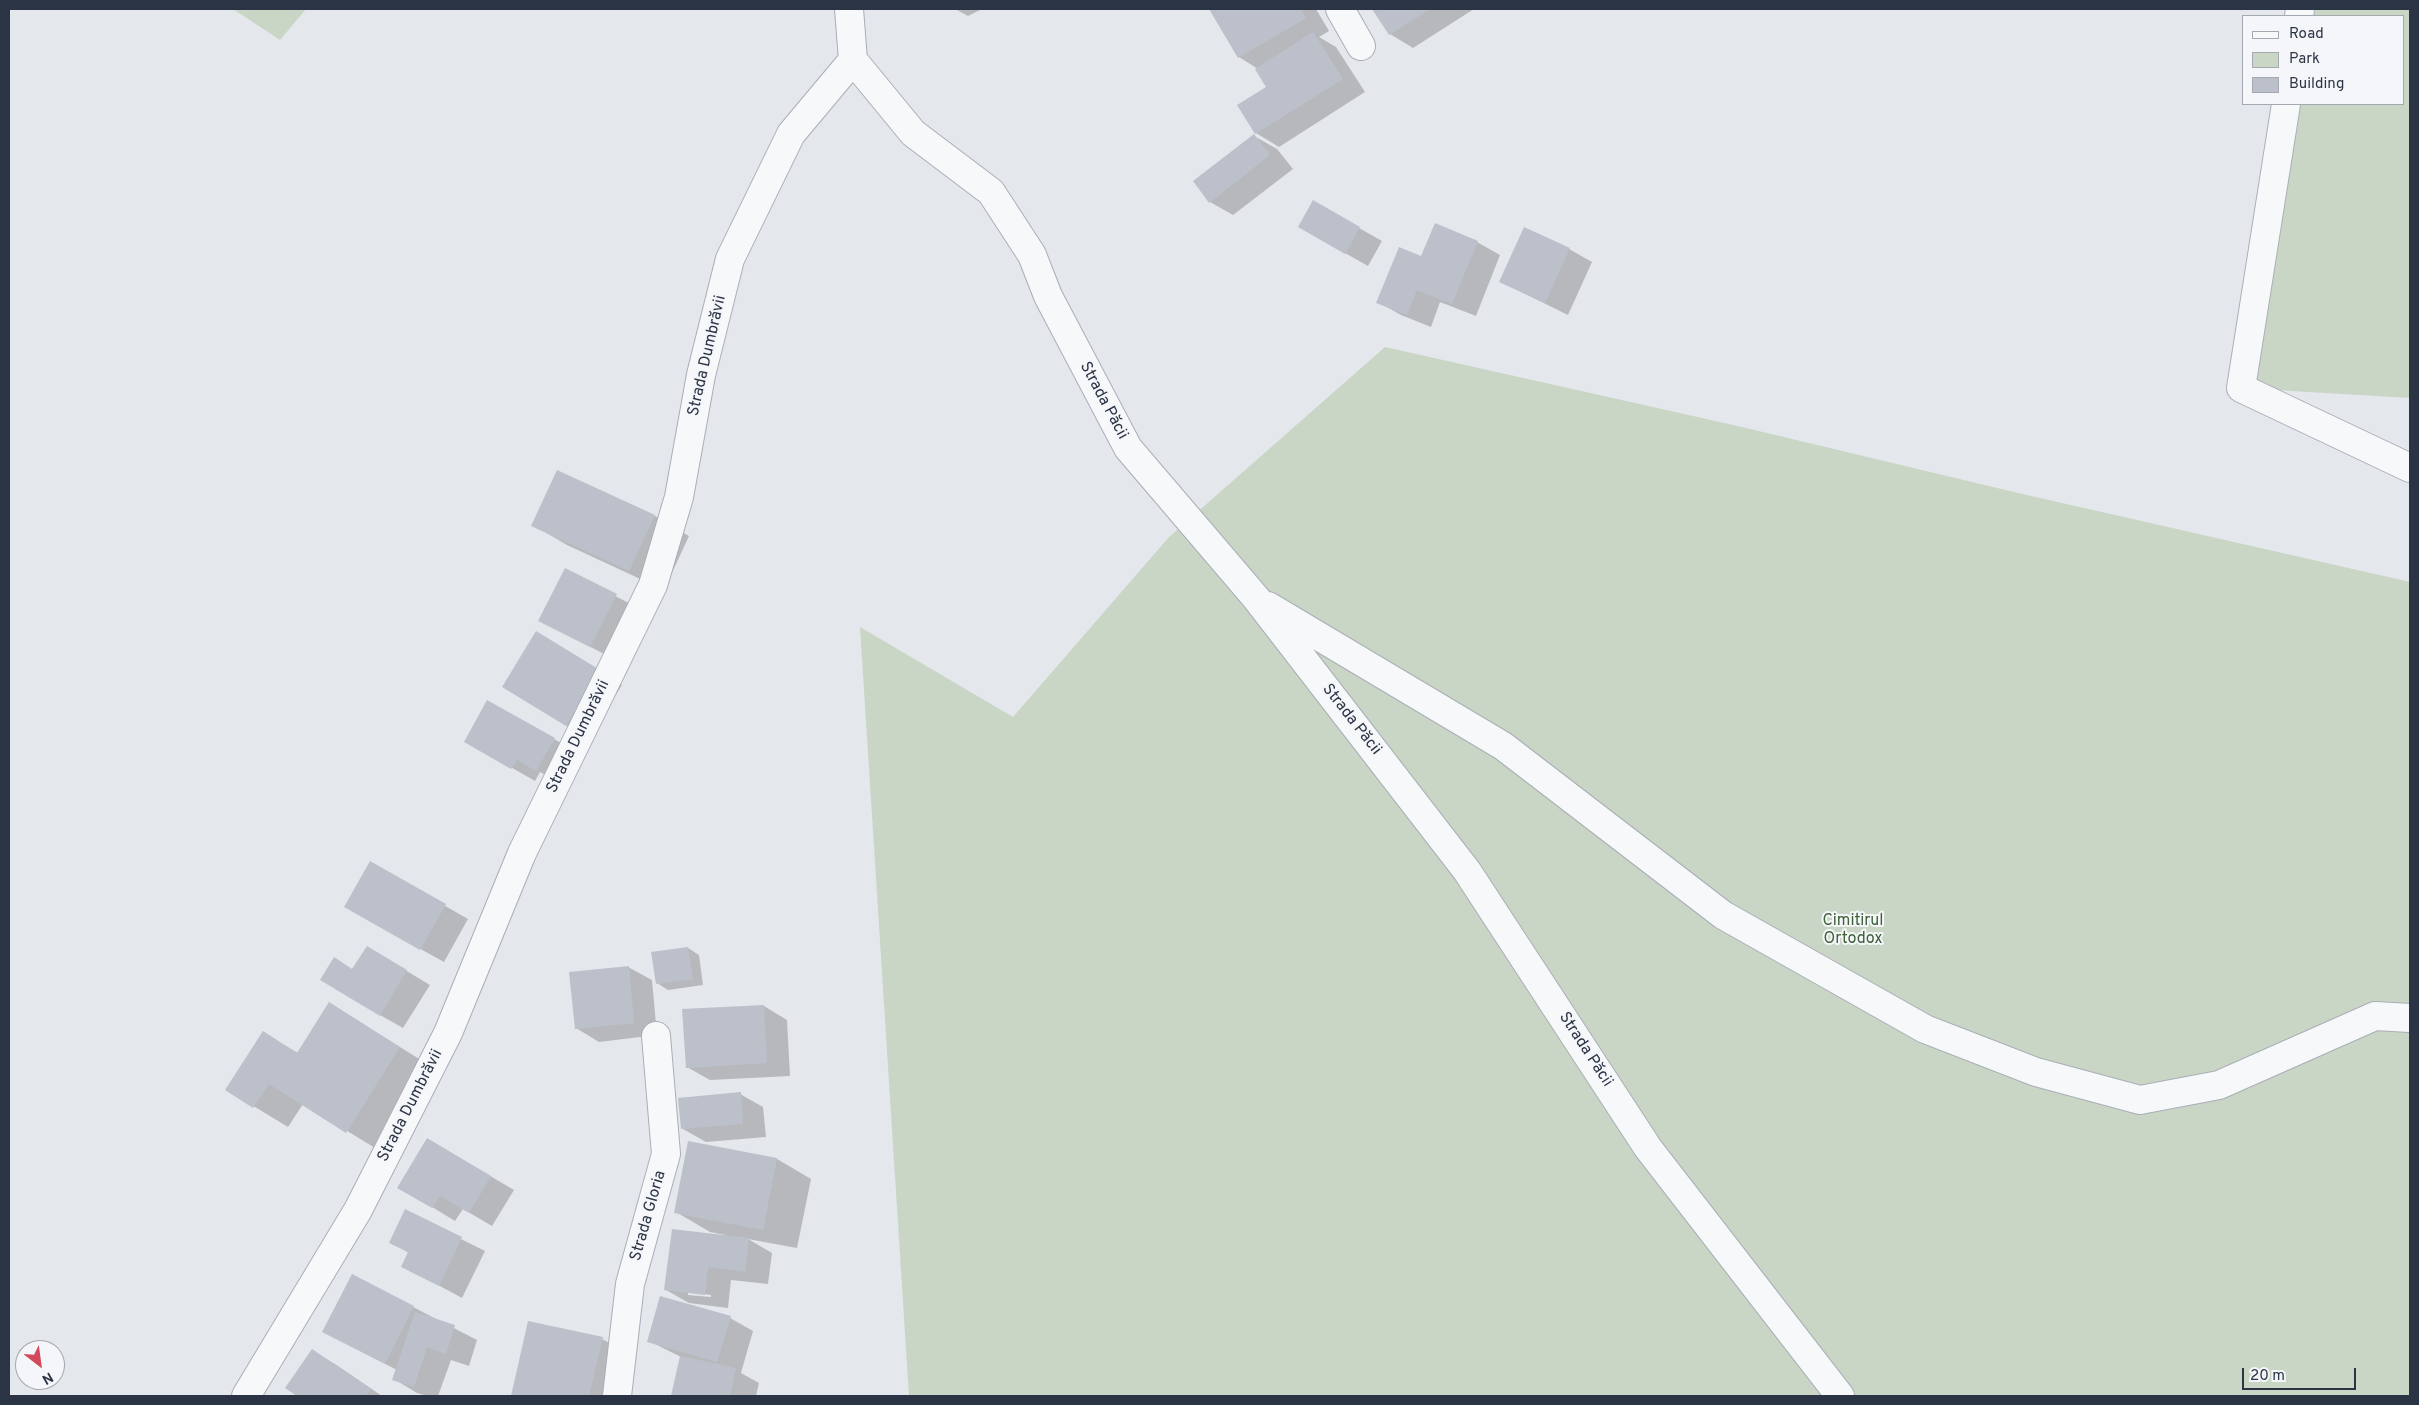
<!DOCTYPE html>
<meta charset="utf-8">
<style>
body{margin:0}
#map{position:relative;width:2419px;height:1405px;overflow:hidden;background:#e4e7ec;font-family:Overpass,sans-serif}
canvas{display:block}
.frame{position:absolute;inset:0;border:10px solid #2b3445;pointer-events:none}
.legend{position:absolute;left:2242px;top:15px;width:162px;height:90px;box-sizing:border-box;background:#f4f6f9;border:1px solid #a4a8b1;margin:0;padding:6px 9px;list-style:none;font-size:15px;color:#2b3445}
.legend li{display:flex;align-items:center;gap:10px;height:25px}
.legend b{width:25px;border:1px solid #a4a8b1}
.north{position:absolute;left:15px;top:1340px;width:50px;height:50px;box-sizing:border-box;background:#f4f6f9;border:1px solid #a4a8b1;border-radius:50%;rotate:150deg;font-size:14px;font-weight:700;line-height:20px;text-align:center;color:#2b3445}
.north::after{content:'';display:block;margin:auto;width:18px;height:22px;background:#d1495b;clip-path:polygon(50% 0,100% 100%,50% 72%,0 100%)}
.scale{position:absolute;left:2242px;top:1368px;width:114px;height:22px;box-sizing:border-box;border:2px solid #2b3445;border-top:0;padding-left:6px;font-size:15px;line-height:18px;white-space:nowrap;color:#2b3445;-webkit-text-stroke:4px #f4f6f9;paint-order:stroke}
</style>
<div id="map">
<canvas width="2419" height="1405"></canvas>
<div class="frame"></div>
<ul class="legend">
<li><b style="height:6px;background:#f7f8fa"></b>Road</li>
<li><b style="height:14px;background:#c9d6c5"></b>Park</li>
<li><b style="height:14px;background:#bbc0ca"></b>Building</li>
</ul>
<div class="north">N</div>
<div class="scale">20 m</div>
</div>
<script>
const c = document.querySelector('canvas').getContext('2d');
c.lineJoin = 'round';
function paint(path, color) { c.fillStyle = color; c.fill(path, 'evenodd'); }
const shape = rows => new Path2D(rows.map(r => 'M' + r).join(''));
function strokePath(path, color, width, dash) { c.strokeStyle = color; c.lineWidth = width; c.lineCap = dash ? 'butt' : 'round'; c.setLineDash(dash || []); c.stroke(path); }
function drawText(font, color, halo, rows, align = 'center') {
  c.font = font + ' Overpass,sans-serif'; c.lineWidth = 4; c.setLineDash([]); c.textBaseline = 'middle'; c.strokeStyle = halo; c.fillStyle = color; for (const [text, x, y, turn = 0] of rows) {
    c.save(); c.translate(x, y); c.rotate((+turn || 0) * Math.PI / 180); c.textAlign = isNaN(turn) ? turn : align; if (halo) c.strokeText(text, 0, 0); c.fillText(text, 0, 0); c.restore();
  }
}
const green = shape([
 [233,9,306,9,280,40],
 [2300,9,2410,9,2410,398,2241,388,2286,104,2403,104,2403,16,2299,16],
 [1385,347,1742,427,2018,493,2410,582,2410,1396,909,1396,860,627,1013,717,1169,537]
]);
const shadow = shape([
 [955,9,982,9,968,16],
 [1211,9,1316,9,1329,31,1319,37,1336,47,1365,92,1279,147,1256,133,1239,106,1268,87,1258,69,1239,57],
 [1374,9,1474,9,1413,48,1390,34],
 [1254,136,1277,149,1293,169,1233,215,1210,202],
 [1313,202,1382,241,1368,266,1299,227],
 [1477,242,1500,255,1476,316,1440,302,1431,327,1401,315,1378,302,1422,257],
 [1569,249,1592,262,1568,315,1501,282],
 [558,472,655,516,689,536,664,590,567,545,533,525],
 [566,570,640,609,614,659,563,633],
 [560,646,622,685,589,738,566,725],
 [554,739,577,752,560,783,540,772,535,781,465,741],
 [370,863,468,919,444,962,368,920],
 [688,948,699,955,703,985,668,990,657,983],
 [390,961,430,985,403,1028,380,1015,353,970],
 [628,967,652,980,657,1035,599,1042,576,1028],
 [330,1004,434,1068,380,1151,303,1104,288,1127,227,1090,263,1033,298,1053],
 [764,1006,787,1020,790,1076,710,1080,687,1067],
 [740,1094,763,1107,766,1137,706,1142,683,1129],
 [689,1142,777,1159,811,1179,797,1248,748,1239,772,1253,768,1284,731,1280,728,1308,689,1303,666,1290,724,1237,725,1235,710,1232,676,1212],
 [688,1292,711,1295,711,1297,688,1295],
 [451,1153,514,1190,492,1226,463,1209,455,1221,432,1207],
 [405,1211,485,1251,462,1298,403,1266,409,1253,390,1242],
 [413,1307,477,1340,469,1366,451,1360,438,1396,428,1396,417,1393,394,1379,397,1370,324,1332],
 [730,1318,753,1331,741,1373,759,1383,756,1396,672,1396,681,1357,649,1341],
 [529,1322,602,1339,626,1352,615,1396,512,1396],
 [312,1351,335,1364,382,1396,299,1396,287,1388]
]);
const building = shape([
 [1209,9,1301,9,1306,18,1238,58],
 [1372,9,1430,9,1389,35],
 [1313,32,1343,79,1255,134,1237,105,1266,87,1255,69],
 [1254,134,1270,155,1209,203,1193,181],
 [1313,200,1360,227,1345,254,1298,227],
 [1435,223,1478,241,1452,304,1417,290,1407,315,1376,303,1399,247,1421,256],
 [1524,227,1570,248,1545,303,1499,282],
 [557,470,655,515,629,571,531,526],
 [565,568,617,594,590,647,538,621],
 [536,631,600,670,566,726,502,687],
 [487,700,555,738,536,771,517,760,511,769,464,742],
 [370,861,446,904,420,950,344,907],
 [367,946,407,970,380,1016,320,980,334,957,352,969],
 [688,947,693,979,656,984,651,952],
 [629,966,634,1023,575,1029,569,972],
 [329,1002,400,1047,346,1133,269,1084,253,1108,225,1090,263,1031,297,1053],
 [764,1005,767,1063,686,1068,682,1009],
 [741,1092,743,1124,681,1129,678,1098],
 [427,1138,491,1176,469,1213,440,1196,432,1208,397,1188],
 [688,1141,777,1158,763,1230,674,1213],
 [405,1209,462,1237,439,1286,401,1267,408,1252,389,1243],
 [672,1229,749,1238,745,1272,708,1267,705,1295,664,1290],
 [352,1274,414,1306,385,1364,322,1332],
 [660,1296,731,1316,717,1362,647,1342],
 [415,1312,455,1325,446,1354,427,1347,414,1387,392,1380],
 [528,1321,603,1337,589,1396,511,1396],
 [312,1349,371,1389,366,1396,297,1396,285,1388],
 [680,1356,736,1368,730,1396,671,1396]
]);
const minor = shape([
 [849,9,853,60],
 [1340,9,1361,46],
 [2299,16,2300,9],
 [853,60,913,133,991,192,1032,255,1048,296,1128,448,1256,598,1467,871,1648,1148,1840,1396],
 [2286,104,2241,388,2410,468],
 [1268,606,1503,746,1723,915,1925,1029,2036,1072,2140,1100,2219,1085,2375,1016,2410,1018],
 [246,1396,358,1210,448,1033,522,853,653,585,679,497,701,375,730,259,791,134,853,60],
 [617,1396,630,1284,666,1154,656,1036]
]);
const streetNames = [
 ["Strada Dumbrăvii",708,356,-77],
 ["Strada Păcii",1103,401,62],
 ["Strada Păcii",1351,720,52],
 ["Strada Dumbrăvii",579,737,-64],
 ["Strada Păcii",1585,1050,57],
 ["Strada Dumbrăvii",411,1106,-63],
 ["Strada Gloria",649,1216,-74]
];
const parkNames = [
 ["Cimitirul",1853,922],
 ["Ortodox",1853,940]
];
paint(green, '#c9d6c5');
paint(shadow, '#0003');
paint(building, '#bbc0ca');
strokePath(minor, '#a9aeb7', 30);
strokePath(minor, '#f7f8fa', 28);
drawText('16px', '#2b3445', '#f4f6f9', streetNames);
drawText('16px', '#3f6138', '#f4f6f9', parkNames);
</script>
